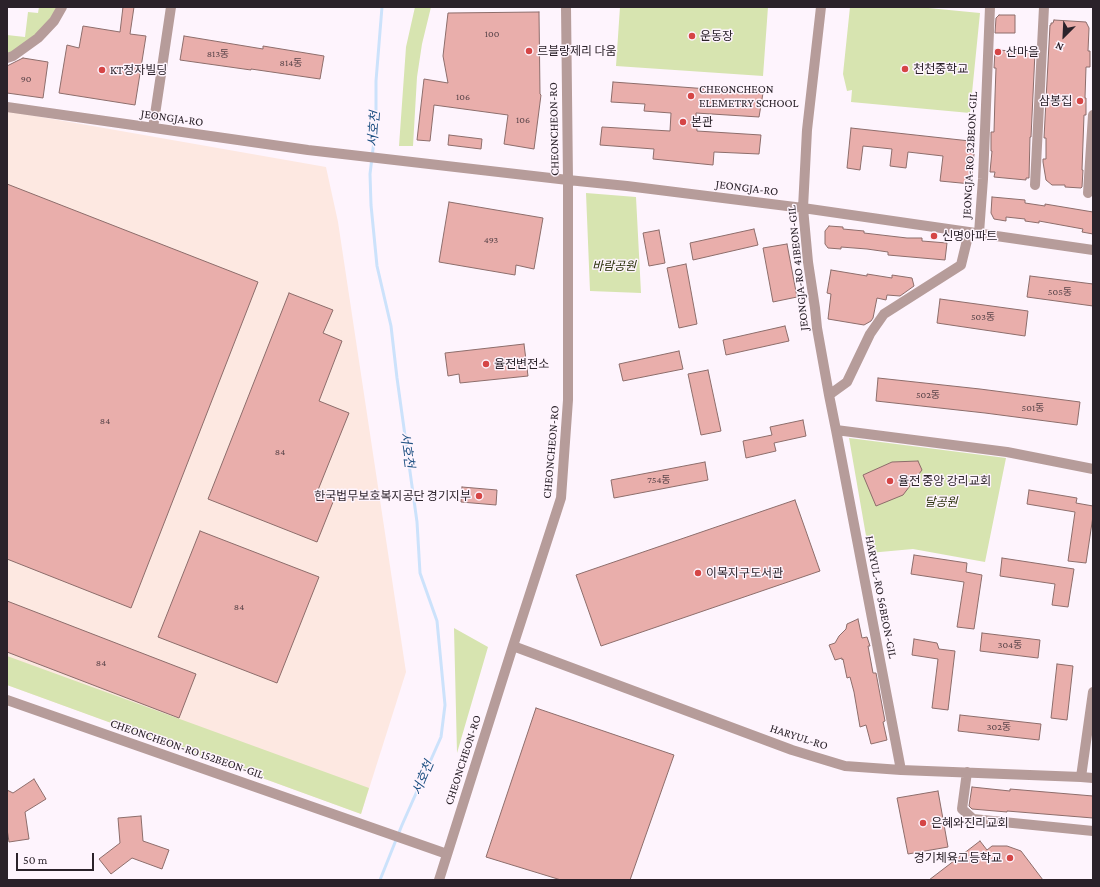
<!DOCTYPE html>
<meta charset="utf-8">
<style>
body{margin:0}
#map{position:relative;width:1100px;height:887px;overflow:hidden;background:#fef4fd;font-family:"Crimson Pro",serif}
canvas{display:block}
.frame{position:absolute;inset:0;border:8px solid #2b222a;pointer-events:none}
.north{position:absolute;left:1044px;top:16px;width:40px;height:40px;-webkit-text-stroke:3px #fef4fd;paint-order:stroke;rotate:204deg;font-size:11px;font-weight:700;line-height:16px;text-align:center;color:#2b222a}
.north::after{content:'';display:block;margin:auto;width:14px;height:18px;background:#2b222a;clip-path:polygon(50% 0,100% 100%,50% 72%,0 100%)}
.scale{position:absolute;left:16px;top:853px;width:78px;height:18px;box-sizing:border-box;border:2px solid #2b222a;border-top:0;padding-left:5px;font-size:12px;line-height:14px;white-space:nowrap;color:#2b222a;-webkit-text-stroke:3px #fef4fd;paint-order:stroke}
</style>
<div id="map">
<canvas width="1100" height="887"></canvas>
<div class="frame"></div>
<div class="north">N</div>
<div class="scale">50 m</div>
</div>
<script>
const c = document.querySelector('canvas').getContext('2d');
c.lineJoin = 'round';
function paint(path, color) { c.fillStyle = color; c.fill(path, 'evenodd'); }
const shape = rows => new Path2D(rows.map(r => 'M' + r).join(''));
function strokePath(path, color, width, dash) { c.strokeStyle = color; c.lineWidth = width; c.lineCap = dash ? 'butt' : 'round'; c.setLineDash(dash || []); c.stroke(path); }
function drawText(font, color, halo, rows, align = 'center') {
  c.font = font + ' "Crimson Pro","Noto Sans KR",serif'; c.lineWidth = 3; c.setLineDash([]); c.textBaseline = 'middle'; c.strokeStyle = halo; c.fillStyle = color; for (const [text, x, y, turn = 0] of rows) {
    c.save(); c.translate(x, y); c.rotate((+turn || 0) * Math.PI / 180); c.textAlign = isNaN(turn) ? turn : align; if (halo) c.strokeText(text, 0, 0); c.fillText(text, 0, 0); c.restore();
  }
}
const industrial = shape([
 [7,111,326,167,338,222,406,672,361,814,7,685]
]);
const green = shape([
 [39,7,59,7,37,37,7,55,7,35,25,37,28,12,38,13],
 [415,7,431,7,422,44,417,77,413,146,399,146,406,47],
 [620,7,768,7,763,76,616,66],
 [850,7,918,7,980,13,970,113,851,102,852,90,847,91,843,74],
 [586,193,636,197,641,293,590,291],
 [849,438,1006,458,985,562,913,549,869,553],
 [454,628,488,647,457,753],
 [7,656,369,788,361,814,7,685]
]);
const stream = shape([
 [380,880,402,825,441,737,445,705,437,621,420,573,417,522,397,378,391,326,377,266,371,205,370,174,376,124,376,81,382,7]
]);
const building = shape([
 [123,7,134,7,130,34,146,36,135,105,59,93,67,45,79,48,83,26,120,32,123,7],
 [539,12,540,94,541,95,534,149,504,144,508,115,434,105,430,141,417,140,424,79,448,83,443,56,448,13,539,12],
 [999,15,1015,15,1015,33,995,33,996,18,999,15],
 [1054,20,1086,22,1089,28,1088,51,1090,51,1090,67,1086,67,1085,98,1086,98,1086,115,1084,115,1082,170,1083,170,1082,187,1081,188,1065,187,1065,185,1052,185,1046,180,1043,162,1043,159,1046,159,1046,138,1044,138,1050,25,1051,25,1051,23,1053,23,1054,20],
 [184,36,263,49,263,46,324,56,320,79,251,69,251,70,180,60,184,36],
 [995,50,1035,52,1031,137,1030,137,1029,178,1026,178,1026,180,994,177,995,172,990,172,992,151,991,151,991,132,994,132,995,96,996,68,994,68,995,50],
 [23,58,48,62,43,98,7,93,7,66,23,58],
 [613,82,763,93,759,117,696,113,697,131,761,135,759,154,714,152,713,165,653,159,654,149,600,145,602,127,670,131,671,113,644,111,645,104,611,102,613,82],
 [851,128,970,141,969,150,974,154,971,184,940,181,943,156,908,152,906,168,890,166,892,149,863,146,860,170,847,168,851,128],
 [449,135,482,139,481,149,448,145,449,135],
 [7,184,258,282,131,608,7,559,7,184],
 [992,197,1025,200,1025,203,1045,206,1045,204,1093,212,1093,234,1082,232,1083,229,1039,221,1039,223,1025,221,1025,219,1006,217,1006,221,994,219,991,213,992,197],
 [449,202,543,218,534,269,516,265,515,275,439,262,449,202],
 [829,226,843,227,843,229,864,231,864,233,907,238,922,238,922,241,947,243,945,260,888,255,888,252,867,249,841,247,841,249,828,248,825,244,825,231,829,226],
 [754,229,758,245,693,260,690,243,754,229],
 [659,230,665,263,649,266,643,233,659,230],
 [787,244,797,297,773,302,763,248,787,244],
 [686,264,697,324,679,328,667,268,686,264],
 [831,270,867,276,867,274,892,278,892,275,912,278,914,286,900,296,887,295,886,300,877,298,873,318,871,321,864,325,828,319,831,294,827,293,831,270],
 [1030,276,1093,284,1093,306,1027,297,1030,276],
 [289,293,333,310,323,333,342,341,319,401,349,413,318,490,335,497,317,542,208,499,289,293],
 [940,299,1028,311,1025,336,937,323,940,299],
 [785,326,789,341,726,355,723,340,785,326],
 [524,344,528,376,460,383,459,374,448,376,445,353,524,344],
 [679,351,683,369,623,381,619,364,679,351],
 [708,370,721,431,701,435,688,374,708,370],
 [878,378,980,389,1080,402,1077,425,985,413,876,401,878,378],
 [803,420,806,436,774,443,776,451,746,458,743,441,772,435,770,427,803,420],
 [918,461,922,470,903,495,876,506,863,475,892,462,918,461],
 [705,462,708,480,614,498,611,480,705,462],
 [462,487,497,490,496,505,461,502,462,487],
 [1029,490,1077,498,1076,503,1093,506,1093,516,1086,563,1068,561,1075,512,1027,504,1029,490],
 [795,500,820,571,601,646,576,575,795,500],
 [200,531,319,577,277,683,158,637,200,531],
 [914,555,967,563,966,572,982,575,974,629,957,627,964,582,911,574,914,555],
 [1002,558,1074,569,1068,607,1052,605,1055,584,1000,576,1002,558],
 [7,601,196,674,179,718,7,652,7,601],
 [858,619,862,638,867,637,870,646,868,646,873,673,876,673,885,721,883,722,887,740,871,744,866,725,860,727,854,692,850,677,847,678,843,659,842,660,842,658,835,660,829,645,835,643,839,636,846,629,847,624,858,619],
 [982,633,1040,640,1038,658,980,651,982,633],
 [914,639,937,643,939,649,955,651,948,710,932,708,938,659,912,655,914,639],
 [1057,664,1073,666,1067,720,1051,718,1057,664],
 [536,708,674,755,630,880,561,880,486,857,536,708],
 [960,715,1041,724,1039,740,958,731,960,715],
 [34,779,46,799,25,812,29,839,9,842,7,829,7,790,13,793,34,779],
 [972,787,1010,791,1010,789,1093,796,1093,818,1007,811,1007,812,972,809,969,806,972,787],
 [938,791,948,847,908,854,897,798,938,791],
 [141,816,143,841,169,850,162,869,132,858,111,874,99,859,120,843,118,818,141,816],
 [980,841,987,850,992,846,1007,846,1021,851,1043,880,929,880,980,841]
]);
const minor = shape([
 [821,7,807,130,803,208,808,262,815,308,817,328,829,395,836,430,901,770],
 [7,58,13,56,38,38,54,21,62,7],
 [7,107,308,150,568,180,627,186,803,208,1093,250],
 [153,128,171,7],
 [1035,185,1044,7],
 [1088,193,1093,115],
 [979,233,983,179,990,7],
 [829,395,847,382,870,334,884,314,961,265,969,232],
 [836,430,1007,452,1093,469],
 [513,646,792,750,845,766,901,770,1081,777,1093,778],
 [7,700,447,854],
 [967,772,962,809,973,819,1093,831],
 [1081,777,1093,692],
 [439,880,513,646,561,498,568,400,568,180,566,7]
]);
const markers = [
 [692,36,4,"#d54545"],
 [529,51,4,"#d54545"],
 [998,52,4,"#d54545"],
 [905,69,4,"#d54545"],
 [102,70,4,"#d54545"],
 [691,96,4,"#d54545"],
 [1080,101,4,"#d54545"],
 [683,122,4,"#d54545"],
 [934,236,4,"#d54545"],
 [486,364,4,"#d54545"],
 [890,481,4,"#d54545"],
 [479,496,4,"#d54545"],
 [698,573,4,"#d54545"],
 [923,823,4,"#d54545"],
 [1010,858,4,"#d54545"]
];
const numberNames = [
 ["100",492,34],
 ["813동",218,54],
 ["814동",291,63],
 ["90",26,79],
 ["106",463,97],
 ["106",523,120],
 ["493",491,240],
 ["505동",1060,292],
 ["503동",983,317],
 ["502동",928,395],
 ["501동",1033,408],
 ["84",105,421],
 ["84",280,452],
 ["754동",659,480],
 ["84",239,607],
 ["304동",1010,645],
 ["84",101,663],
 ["302동",999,727]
];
const poiNames = [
 ["운동장",700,36],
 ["르블랑제리 다움",537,51],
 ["산마을",1006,52],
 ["천천중학교",913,69],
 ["KT정자빌딩",110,70],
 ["CHEONCHEON",699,89],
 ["ELEMETRY SCHOOL",699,103],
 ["삼봉집",1072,101,"right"],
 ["본관",691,122],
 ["신명아파트",942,236],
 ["율전변전소",494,364],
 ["율전 중앙 강리교회",898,481],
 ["한국법무보호복지공단 경기지부",471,496,"right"],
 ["이목지구도서관",706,573],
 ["은혜와진리교회",931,823],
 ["경기체육고등학교",1002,858,"right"]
];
const streetNames = [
 ["JEONGJA-RO",172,118,8],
 ["CHEONCHEON-RO",554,129,-91],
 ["JEONGJA-RO 32BEON-GIL",970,155,-87],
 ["JEONGJA-RO",747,188,7],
 ["JEONGJA-RO 41BEON-GIL",798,268,-96],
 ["CHEONCHEON-RO",551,452,-85],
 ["HARYUL-RO 56BEON-GIL",881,597,79],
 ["HARYUL-RO",799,737,18],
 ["CHEONCHEON-RO 152BEON-GIL",187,749,19],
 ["CHEONCHEON-RO",463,760,-72]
];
const parkNames = [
 ["바람공원",614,266],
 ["달공원",941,502]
];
const waterNames = [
 ["서호천",374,129,-86],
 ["서호천",407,450,82],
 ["서호천",423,778,-67]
];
paint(industrial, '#fde8e1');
paint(green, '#d7e4b0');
strokePath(stream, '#cce2fb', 3);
paint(building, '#e9aeab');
strokePath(building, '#8d6d6b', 1);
strokePath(minor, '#b69c9a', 10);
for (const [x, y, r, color] of markers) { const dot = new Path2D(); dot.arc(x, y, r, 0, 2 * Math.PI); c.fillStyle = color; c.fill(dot); strokePath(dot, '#fef4fd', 1.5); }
drawText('10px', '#5a454a', null, numberNames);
drawText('12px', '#2b222a', '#fef4fd', poiNames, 'left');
drawText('12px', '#2b222a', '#fef4fd', streetNames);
drawText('italic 12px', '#2c330c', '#fef4fd', parkNames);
drawText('italic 13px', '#1f5183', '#fef4fd', waterNames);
</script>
